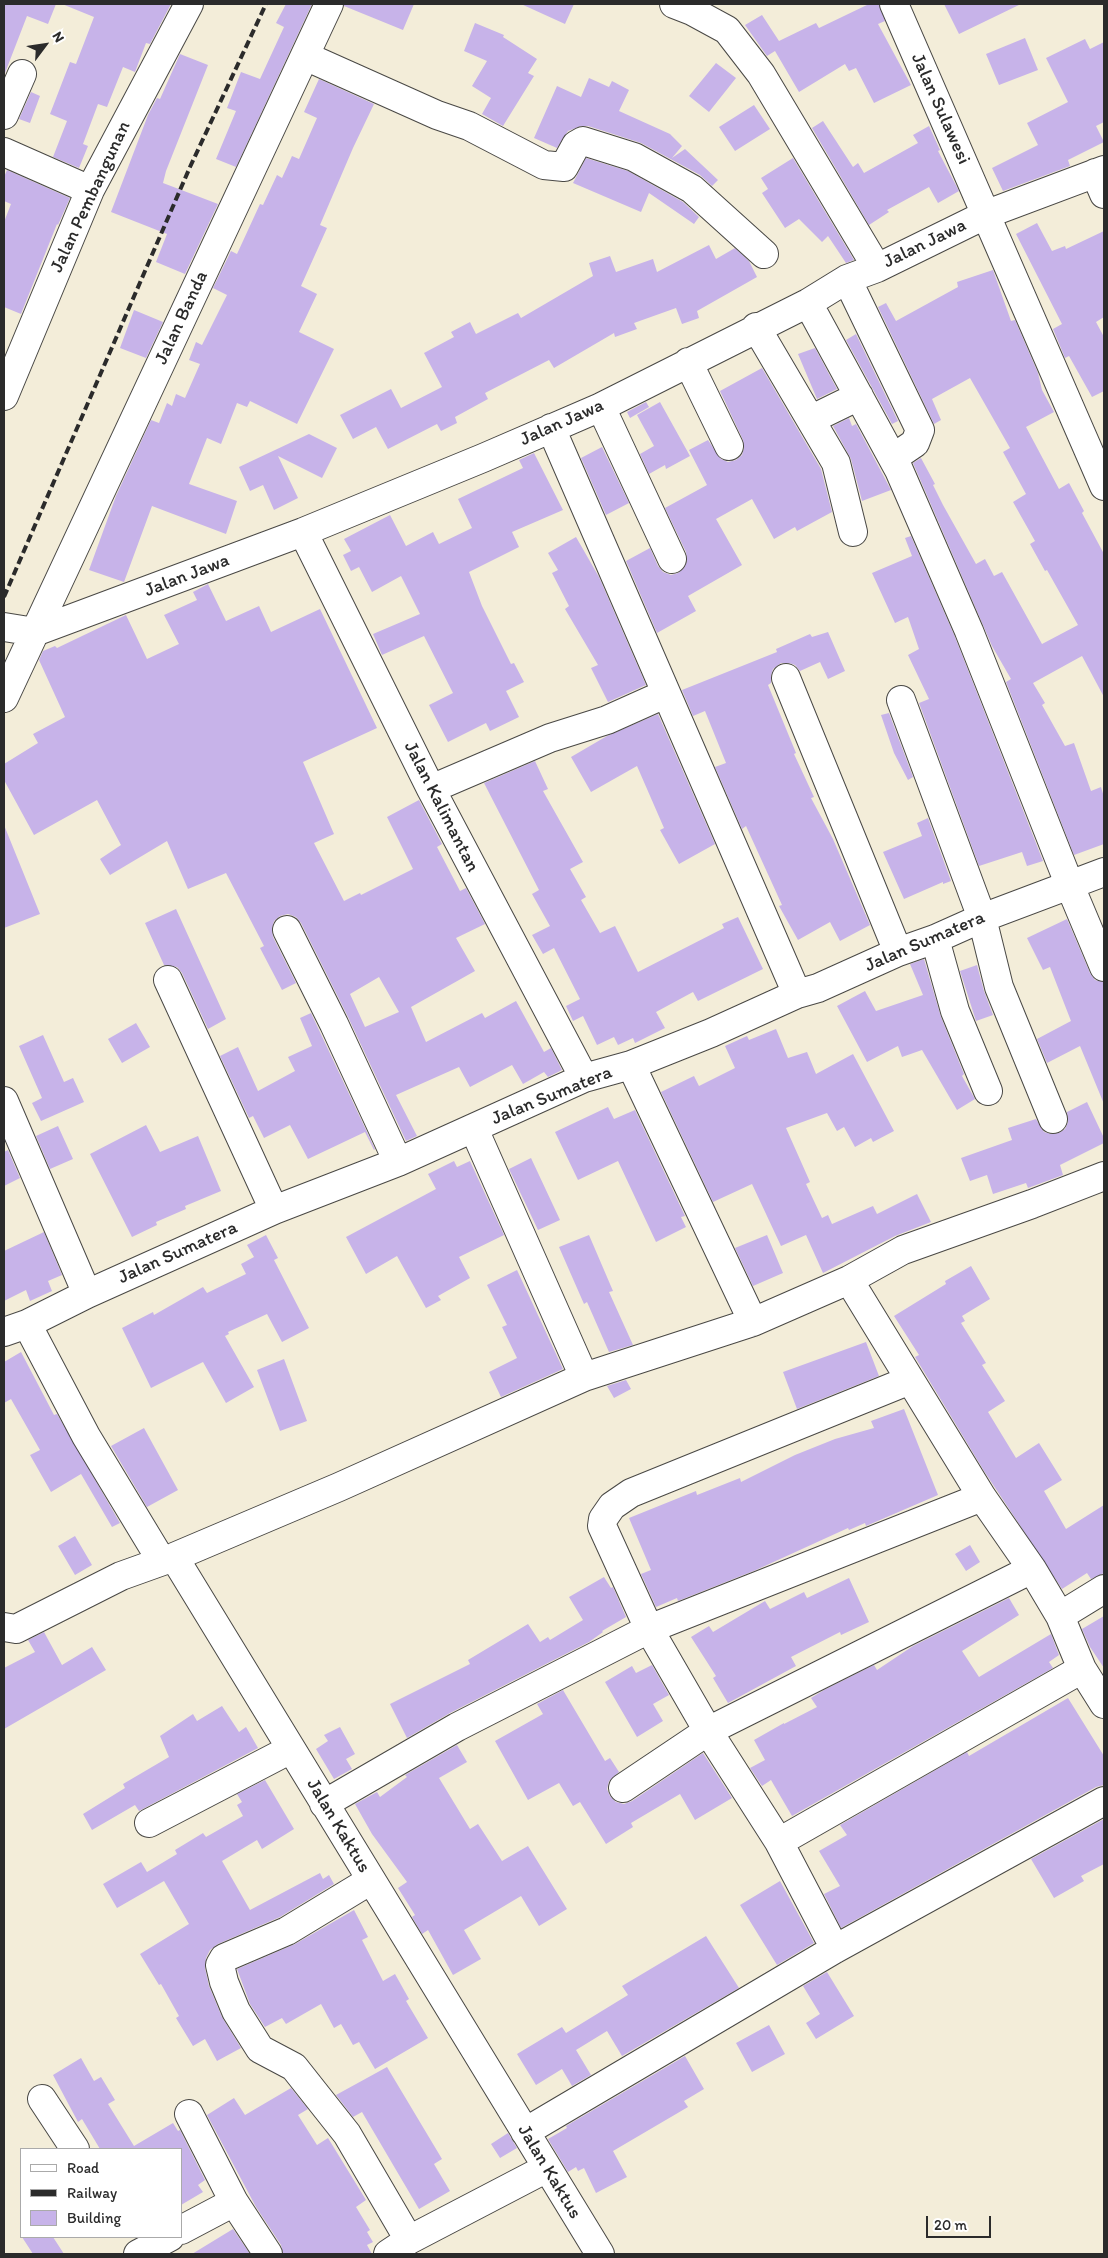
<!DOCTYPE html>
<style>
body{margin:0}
#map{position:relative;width:1108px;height:2258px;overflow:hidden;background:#f3edd9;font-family:Itim,sans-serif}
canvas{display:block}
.frame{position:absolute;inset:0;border:5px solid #2b2b2b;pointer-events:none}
.legend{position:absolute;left:20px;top:2148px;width:162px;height:90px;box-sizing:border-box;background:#fff;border:1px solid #aaa;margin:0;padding:6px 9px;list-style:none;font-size:15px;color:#2b2b2b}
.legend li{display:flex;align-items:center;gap:10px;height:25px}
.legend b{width:25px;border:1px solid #aaa}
.north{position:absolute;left:20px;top:20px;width:50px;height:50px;-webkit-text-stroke:4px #fff;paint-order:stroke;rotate:59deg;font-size:14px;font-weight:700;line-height:20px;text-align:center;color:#2b2b2b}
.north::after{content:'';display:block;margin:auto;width:18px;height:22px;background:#2b2b2b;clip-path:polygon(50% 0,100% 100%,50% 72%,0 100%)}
.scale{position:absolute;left:926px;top:2216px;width:65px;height:22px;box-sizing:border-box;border:2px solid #2b2b2b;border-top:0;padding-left:6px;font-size:15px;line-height:18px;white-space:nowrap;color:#2b2b2b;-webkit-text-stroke:4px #fff;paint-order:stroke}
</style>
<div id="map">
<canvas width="1108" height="2258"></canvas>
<div class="frame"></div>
<ul class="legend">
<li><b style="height:6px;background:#fff"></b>Road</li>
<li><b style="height:6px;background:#2b2b2b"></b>Railway</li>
<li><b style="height:14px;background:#c7b3e9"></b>Building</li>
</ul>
<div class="north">N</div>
<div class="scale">20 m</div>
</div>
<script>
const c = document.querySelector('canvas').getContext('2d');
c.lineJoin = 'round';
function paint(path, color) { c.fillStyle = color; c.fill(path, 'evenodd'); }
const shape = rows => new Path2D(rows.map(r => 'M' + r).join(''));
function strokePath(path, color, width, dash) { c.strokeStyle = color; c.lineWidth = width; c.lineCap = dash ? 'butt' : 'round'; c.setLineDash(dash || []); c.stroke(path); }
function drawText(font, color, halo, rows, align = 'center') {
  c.font = font + ' Itim,sans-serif'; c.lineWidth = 4.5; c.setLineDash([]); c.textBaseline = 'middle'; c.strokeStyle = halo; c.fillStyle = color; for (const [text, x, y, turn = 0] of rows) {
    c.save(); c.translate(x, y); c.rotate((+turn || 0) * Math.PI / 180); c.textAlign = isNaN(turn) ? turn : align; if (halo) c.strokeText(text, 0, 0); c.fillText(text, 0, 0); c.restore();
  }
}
const building = shape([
 [4,4,56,4,48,24,27,16,5,73],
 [62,4,171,4,150,44,146,43,135,72,123,67,107,107,98,104,83,144,88,146,79,168,53,157,67,121,50,114,70,62,76,64,94,17],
 [286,4,312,4,236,167,216,159,236,111,227,108,241,72,260,79,284,27,276,23],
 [344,4,414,4,403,30,344,6],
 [521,4,574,4,565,24],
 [869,4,879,4,885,21,878,24,911,85,874,103,856,68,849,71,845,64,799,92,775,51,767,56,745,25,762,15,779,41,816,23,819,28],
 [944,4,1021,4,959,34],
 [475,23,504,35,503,37,537,59,528,73,534,76,503,126,482,114,491,98,472,86,487,61,464,51],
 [1025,38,1038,70,999,85,986,54],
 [1085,39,1090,49,1104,42,1104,122,1096,126,1104,142,1068,160,1070,166,1003,191,992,168,1038,145,1027,123,1068,102,1046,58],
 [180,54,208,65,166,171,163,183,218,204,185,274,156,262,167,234,111,212,148,115,157,98,160,99],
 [716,63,736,78,709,112,689,96],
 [589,78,609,87,612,81,629,90,619,111,670,134,682,146,672,158,685,149,718,180,712,186,700,175,641,143,588,126,581,126,568,131,557,148,534,138,557,86,581,97],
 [319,79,374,104,353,148,320,225,327,228,301,286,317,294,299,332,334,349,297,424,250,401,247,407,237,403,221,444,207,438,189,484,237,501,226,534,152,506,124,582,89,570,116,496,151,420,159,423,167,403,172,406,176,394,185,398,200,364,189,360,196,342,202,345,227,295,213,288,231,251,237,254,260,204,263,205,277,175,282,178,292,156,299,159,317,118,304,112],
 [31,92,40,96,30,123,19,119],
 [754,105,770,129,735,151,719,127],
 [823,121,853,167,858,163,864,173,918,143,913,135,929,126,940,150,938,151,959,191,938,203,929,187,887,210,889,212,869,225,812,128],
 [586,158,628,171,683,202,699,217,694,224,649,193,641,212,573,183],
 [793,158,854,260,846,263,828,236,822,242,799,219,785,228,762,193,768,189,761,178],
 [7,170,70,198,58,225,57,224,21,314,4,307,4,222,11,204,4,201,4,177],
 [1037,223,1052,251,1065,246,1066,249,1104,231,1104,317,1096,322,1104,337,1104,391,1092,397,1069,356,1065,358,1053,329,1062,324,1016,234],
 [709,245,716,259,735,248,749,261,757,277,697,311,699,318,682,324,676,308,634,323,637,329,615,337,614,333,554,368,549,360,485,393,488,399,455,417,457,423,441,431,437,424,388,449,376,427,353,439,340,415,391,389,401,408,442,387,424,353,454,337,451,332,470,322,476,334,518,313,521,318,593,276,589,263,610,256,616,272,653,259,657,272],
 [993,270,1011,321,1015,320,1038,373,1042,390,1054,412,1026,427,1059,489,1069,483,1084,511,1082,513,1104,554,1104,697,1082,656,1033,683,1045,703,1042,705,1065,746,1074,743,1091,791,1101,787,1104,797,1104,844,1074,855,1006,682,1011,679,992,646,913,463,921,458,935,484,933,485,943,505,976,564,985,559,994,576,1002,572,1042,644,1078,625,1047,570,1045,571,1030,544,1035,541,1013,502,1026,494,1003,452,1010,448,970,378,932,399,941,420,934,424,878,307,886,303,896,321,958,287,957,282],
 [134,310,163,322,146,358,120,348],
 [856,334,898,421,892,424,846,340],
 [815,348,837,389,817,399,798,354],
 [762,368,821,469,832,512,797,531,795,527,774,539,752,499,716,519,742,565,688,596,696,611,657,633,626,561,650,548,658,566,663,572,671,575,678,573,684,568,687,561,686,552,665,508,707,485,689,450,708,440,721,459,728,462,736,460,742,455,744,448,743,440,720,391],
 [646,402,649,407,630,418,627,412],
 [660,402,690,456,666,469,665,465,649,474,640,454,654,446,637,415],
 [849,418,852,426,856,424,891,490,862,501,851,459,833,426],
 [309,434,337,448,322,478,278,456,298,498,274,510,263,485,250,491,239,467],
 [602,447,629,503,606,515,581,458],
 [534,453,563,510,512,532,519,547,469,572,482,606,511,664,514,663,524,682,506,691,519,717,490,731,486,723,448,742,429,705,453,693,424,636,382,655,373,634,420,614,401,576,372,592,359,567,351,571,343,555,351,551,344,539,390,515,406,546,433,532,439,544,472,528,458,499,523,468,519,460],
 [911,536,955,637,1043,861,1027,866,1022,852,979,866,919,703,929,699,908,655,919,649,908,617,895,623,872,573,912,556,905,538],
 [576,537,599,577,646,685,608,702,591,668,598,665,565,609,569,606,552,573,558,570,548,553],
 [208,584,226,621,259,606,271,632,320,609,377,728,303,762,334,834,314,843,344,901,360,893,361,895,413,869,387,817,419,800,442,844,437,847,460,891,466,888,485,924,456,938,475,971,411,1007,426,1042,482,1013,485,1018,516,1001,544,1052,551,1048,562,1070,548,1077,544,1072,523,1084,512,1065,470,1087,459,1067,396,1095,417,1136,406,1141,348,1017,301,923,296,917,288,914,280,916,274,921,272,929,273,937,296,983,282,990,260,948,264,946,226,873,188,889,167,841,110,875,100,859,121,845,97,800,34,835,4,780,4,764,38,743,33,734,65,717,39,660,43,651,55,646,57,648,126,615,147,659,179,644,164,615,197,600,193,592],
 [379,977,399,1012,365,1027,350,994],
 [828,632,845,671,828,679,820,662,800,671,795,665,789,663,781,663,773,669,771,676,771,683,768,685,796,753,794,754,814,797,811,798,833,839,870,925,840,941,830,922,798,940,779,906,782,905,746,826,742,829,715,767,726,763,705,711,693,716,682,690,777,652,776,649,810,634,812,637],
 [889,713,913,777,908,780,894,753,881,715],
 [658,714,715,844,679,864,660,830,664,828,637,766,591,792,571,757,607,736],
 [535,761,548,789,543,791,583,862,570,869,586,897,581,900,600,933,615,926,638,972,724,928,722,924,738,917,763,969,698,1001,693,992,656,1012,665,1028,635,1043,633,1038,618,1045,614,1037,597,1045,583,1016,573,1021,566,1006,580,999,554,948,543,954,532,935,550,926,532,894,539,890,484,783],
 [928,818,951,881,943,884,943,882,904,899,883,852,922,836,917,823],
 [4,825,40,914,4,928],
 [176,909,226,1019,208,1029,182,973,177,967,164,965,145,923],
 [1067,919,1090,973,1095,980,1104,982,1104,1104,1080,1046,1047,1063,1037,1039,1071,1021,1050,967,1043,970,1027,938],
 [924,959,941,1017,964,1074,962,1076,975,1099,957,1110,922,1050,902,1057,898,1046,867,1062,837,1006,865,991,876,1011,923,995,910,964],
 [977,965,984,991,993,1015,976,1021,960,971],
 [311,1013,375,1149,374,1150,365,1132,308,1159,290,1125,264,1138,253,1116,249,1118,220,1056,238,1047,258,1091,295,1071,288,1057,312,1046,300,1018],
 [136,1023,150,1047,122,1063,108,1039],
 [776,1029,788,1058,807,1052,816,1074,853,1054,894,1131,873,1142,871,1138,855,1147,844,1127,837,1131,827,1113,786,1128,810,1182,806,1184,822,1218,828,1215,832,1224,873,1206,877,1214,917,1194,931,1222,895,1236,823,1273,806,1235,781,1246,752,1184,713,1202,661,1092,694,1076,699,1086,735,1068,725,1046,747,1036,749,1040],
 [43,1035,64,1082,73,1078,84,1102,41,1121,32,1103,42,1098,19,1046],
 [1087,1102,1104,1138,1104,1143,1060,1165,1063,1175,1028,1188,1026,1183,993,1194,987,1175,970,1181,961,1158,1012,1140,1008,1128,1036,1119,1044,1132,1051,1134,1059,1133,1065,1129,1068,1122,1067,1112],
 [608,1107,614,1119,635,1110,685,1216,681,1217,686,1227,656,1242,618,1161,578,1180,555,1132],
 [146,1125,160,1152,198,1136,221,1191,185,1206,186,1209,156,1222,157,1225,132,1237,90,1154],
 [58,1126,73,1159,50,1169,36,1136],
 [8,1150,20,1178,4,1186,4,1152],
 [531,1158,560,1220,538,1230,509,1169],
 [454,1161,457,1167,470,1161,504,1235,459,1257,470,1278,438,1296,441,1300,426,1308,397,1256,366,1274,346,1237,436,1189,428,1174],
 [44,1232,62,1275,48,1281,52,1291,30,1301,26,1290,4,1301,4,1251],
 [266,1235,278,1258,274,1260,309,1328,282,1342,267,1314,228,1332,229,1334,225,1336,254,1387,226,1403,203,1362,151,1388,122,1328,153,1312,154,1315,203,1287,207,1293,246,1274,241,1264,254,1257,247,1245],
 [589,1235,613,1291,609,1292,633,1345,609,1352,587,1302,584,1304,559,1247],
 [767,1235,783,1273,753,1286,735,1248],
 [971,1266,990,1299,962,1316,965,1321,961,1323,986,1363,982,1365,1005,1401,988,1412,1016,1458,1039,1443,1062,1480,1044,1491,1066,1529,1104,1505,1104,1573,1091,1579,1087,1573,1062,1589,984,1471,915,1357,919,1355,894,1316,946,1284,945,1281],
 [517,1270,563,1369,501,1397,489,1372,517,1358,502,1327,507,1325,487,1285],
 [866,1342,879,1376,797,1409,783,1372],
 [21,1352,54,1415,57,1414,120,1523,112,1527,81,1474,51,1492,30,1455,40,1450,11,1399,4,1403,4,1362],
 [284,1359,307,1421,280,1431,257,1370],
 [626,1380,631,1389,614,1398,607,1386],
 [904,1409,938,1495,866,1526,865,1523,849,1530,848,1528,756,1570,678,1601,677,1598,656,1607,641,1574,651,1570,629,1518,696,1491,697,1495,740,1478,741,1482,795,1455,835,1439,874,1428,871,1421],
 [144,1428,178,1490,147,1507,111,1446],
 [75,1536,92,1565,75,1575,58,1546],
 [970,1545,980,1562,966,1571,955,1554],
 [604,1577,611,1588,613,1587,626,1617,602,1631,603,1632,589,1642,450,1713,407,1738,390,1704,470,1664,468,1660,528,1624,540,1642,548,1637,550,1640,583,1620,569,1597],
 [849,1578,869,1622,841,1635,840,1632,791,1657,796,1666,728,1703,713,1678,716,1676,691,1637,709,1626,713,1632,765,1601,770,1609,804,1592,807,1598],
 [1009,1598,1019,1615,962,1651,979,1677,1051,1634,1059,1655,1049,1662,1053,1668,792,1816,771,1780,762,1786,750,1768,765,1760,754,1740,784,1723,784,1724,817,1707,811,1698,824,1690,874,1665,877,1670,913,1646],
 [1104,1616,1104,1668,1090,1647,1082,1629],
 [44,1632,62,1665,92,1647,106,1670,4,1729,4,1668,35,1652,28,1640],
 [652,1665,669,1695,653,1704,663,1721,637,1737,605,1682,632,1666,636,1673],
 [563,1690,605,1761,610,1758,619,1772,609,1781,607,1789,610,1796,616,1802,624,1804,632,1801,703,1753,732,1798,695,1820,680,1794,631,1823,633,1827,606,1844,580,1802,573,1806,559,1783,528,1800,495,1741,543,1714,537,1704],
 [1068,1698,1104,1756,1104,1785,1096,1787,841,1928,824,1894,840,1886,819,1851,847,1835,840,1825,967,1752,969,1756],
 [222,1706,239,1732,246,1727,258,1748,139,1811,135,1805,92,1830,83,1814,125,1788,123,1784,169,1757,160,1736,193,1714,197,1721],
 [340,1727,355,1754,346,1759,352,1769,334,1779,316,1749,328,1741,324,1735],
 [457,1745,467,1762,439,1778,470,1829,478,1824,502,1861,528,1846,567,1909,539,1926,521,1896,464,1930,481,1959,453,1975,428,1930,422,1934,412,1917,415,1915,398,1888,407,1882,372,1834,355,1804,377,1792,380,1797,407,1777,405,1775],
 [265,1780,294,1829,262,1849,257,1840,222,1861,250,1910,320,1873,323,1879,329,1875,334,1884,280,1917,218,1944,210,1950,206,1958,205,1968,209,1986,222,2017,241,2048,217,2061,205,2039,193,2046,176,2018,179,2016,161,1984,159,1985,140,1954,189,1924,164,1881,117,1908,103,1884,141,1862,147,1872,177,1854,175,1850,203,1833,206,1837,243,1816,237,1805,242,1802,237,1794],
 [1104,1819,1104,1864,1081,1876,1084,1881,1054,1898,1031,1859],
 [780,1881,814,1943,777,1965,740,1905],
 [354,1910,368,1937,362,1940,383,1981,395,1974,409,1999,406,2001,428,2038,375,2069,359,2042,353,2045,341,2024,334,2028,321,2004,286,2024,282,2018,265,2027,250,2004,237,1969,295,1944],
 [706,1936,739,1988,622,2056,607,2031,576,2050,591,2075,572,2086,562,2069,536,2085,517,2054,562,2027,566,2033,628,1995,622,1986],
 [827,1972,854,2016,816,2039,806,2023,820,2014,803,1986],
 [769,2025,785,2054,752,2072,736,2043],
 [685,2056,704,2089,684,2101,688,2107,613,2151,627,2177,596,2193,584,2168,578,2171,576,2167,568,2172,548,2139,567,2128,566,2126],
 [81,2058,94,2081,101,2077,115,2100,108,2104,134,2146,173,2123,178,2131,180,2130,205,2180,198,2185,203,2192,181,2205,181,2149,100,2149,82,2119,78,2122,53,2075],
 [387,2067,442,2159,434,2164,450,2191,419,2209,362,2112,353,2117,336,2095],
 [291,2088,308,2109,298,2115,317,2145,328,2138,366,2200,356,2207,370,2230,367,2232,373,2242,367,2245,372,2254,283,2254,281,2245,256,2207,207,2115,234,2098,245,2115],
 [508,2133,517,2148,500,2158,491,2144],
 [233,2229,250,2254,192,2254],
 [22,2237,53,2237,64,2254,33,2254]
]);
const minor = shape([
 [674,4,692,11,727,30,761,74,877,268],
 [894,4,1104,486],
 [305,56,437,115,469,126,544,165,564,167,576,145,583,141,634,157,692,189,764,254],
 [4,115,22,74],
 [4,152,90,190],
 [1095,173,1104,194],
 [847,279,920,430,915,443,893,458],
 [808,303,899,470,969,631,1070,886,1104,967],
 [756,327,836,463,853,532],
 [688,362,729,446],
 [4,396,90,190,189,4],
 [601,407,672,559],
 [812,419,859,396],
 [551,428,797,994],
 [303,532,431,789,584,1078],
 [4,627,35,632,303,532,483,458,601,407,808,303,847,279,877,268,987,214,1104,170],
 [786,678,898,952],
 [4,698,329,4],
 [901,700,982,918,999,987,1053,1119],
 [431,789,550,738,607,720,665,694],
 [287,930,334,1024,398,1162],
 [935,939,955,1011,988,1091],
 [168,980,274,1210],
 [631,1065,753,1322,849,1280,903,1250,1032,1204,1104,1176],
 [4,1101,87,1294],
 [474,1129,584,1377],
 [849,1280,982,1497,1032,1569,1060,1616,1082,1669,1104,1704],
 [27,1324,86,1436,161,1560],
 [4,1332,27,1324,87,1294,274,1210,398,1162,584,1078,631,1065,711,1033,797,994,818,988,898,952,935,939,982,918,1104,872],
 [174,1557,600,2254],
 [1060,1616,1104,1589],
 [4,1627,16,1629,121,1576,174,1557,339,1487,584,1377,753,1322],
 [623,1788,708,1731,1032,1569],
 [324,1804,457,1727,649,1629,982,1497],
 [149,1823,291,1749],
 [779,1842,1082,1669],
 [371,1880,287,1931,224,1958,220,1965,224,1982,236,2011,260,2049,294,2067,347,2134,409,2240],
 [835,1949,779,1842,708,1731,649,1629,602,1526,603,1519,612,1506,631,1493,910,1380],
 [42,2099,75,2149],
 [189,2114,234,2202,268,2254],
 [525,2132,835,1949,1104,1801],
 [181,2230,234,2202],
 [138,2254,170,2237],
 [388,2254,409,2240,547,2168]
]);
const rail = shape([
 [4,597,190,167,266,4]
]);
const streetNames = [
 ["Jalan Sulawesi",940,109,66],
 ["Jalan Pembangunan",91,197,-65],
 ["Jalan Jawa",925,244,-26],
 ["Jalan Banda",182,318,-65],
 ["Jalan Jawa",562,423,-24],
 ["Jalan Jawa",187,576,-21],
 ["Jalan Kalimantan",441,807,63],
 ["Jalan Sumatera",925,942,-23],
 ["Jalan Sumatera",552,1096,-22],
 ["Jalan Sumatera",178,1253,-24],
 ["Jalan Kaktus",338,1826,59],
 ["Jalan Kaktus",549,2172,59]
];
paint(building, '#c7b3e9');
strokePath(minor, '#494845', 30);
strokePath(minor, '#fff', 28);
strokePath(rail, '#2b2b2b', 4, [8, 4]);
drawText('19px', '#2b2b2b', '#fff', streetNames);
</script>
